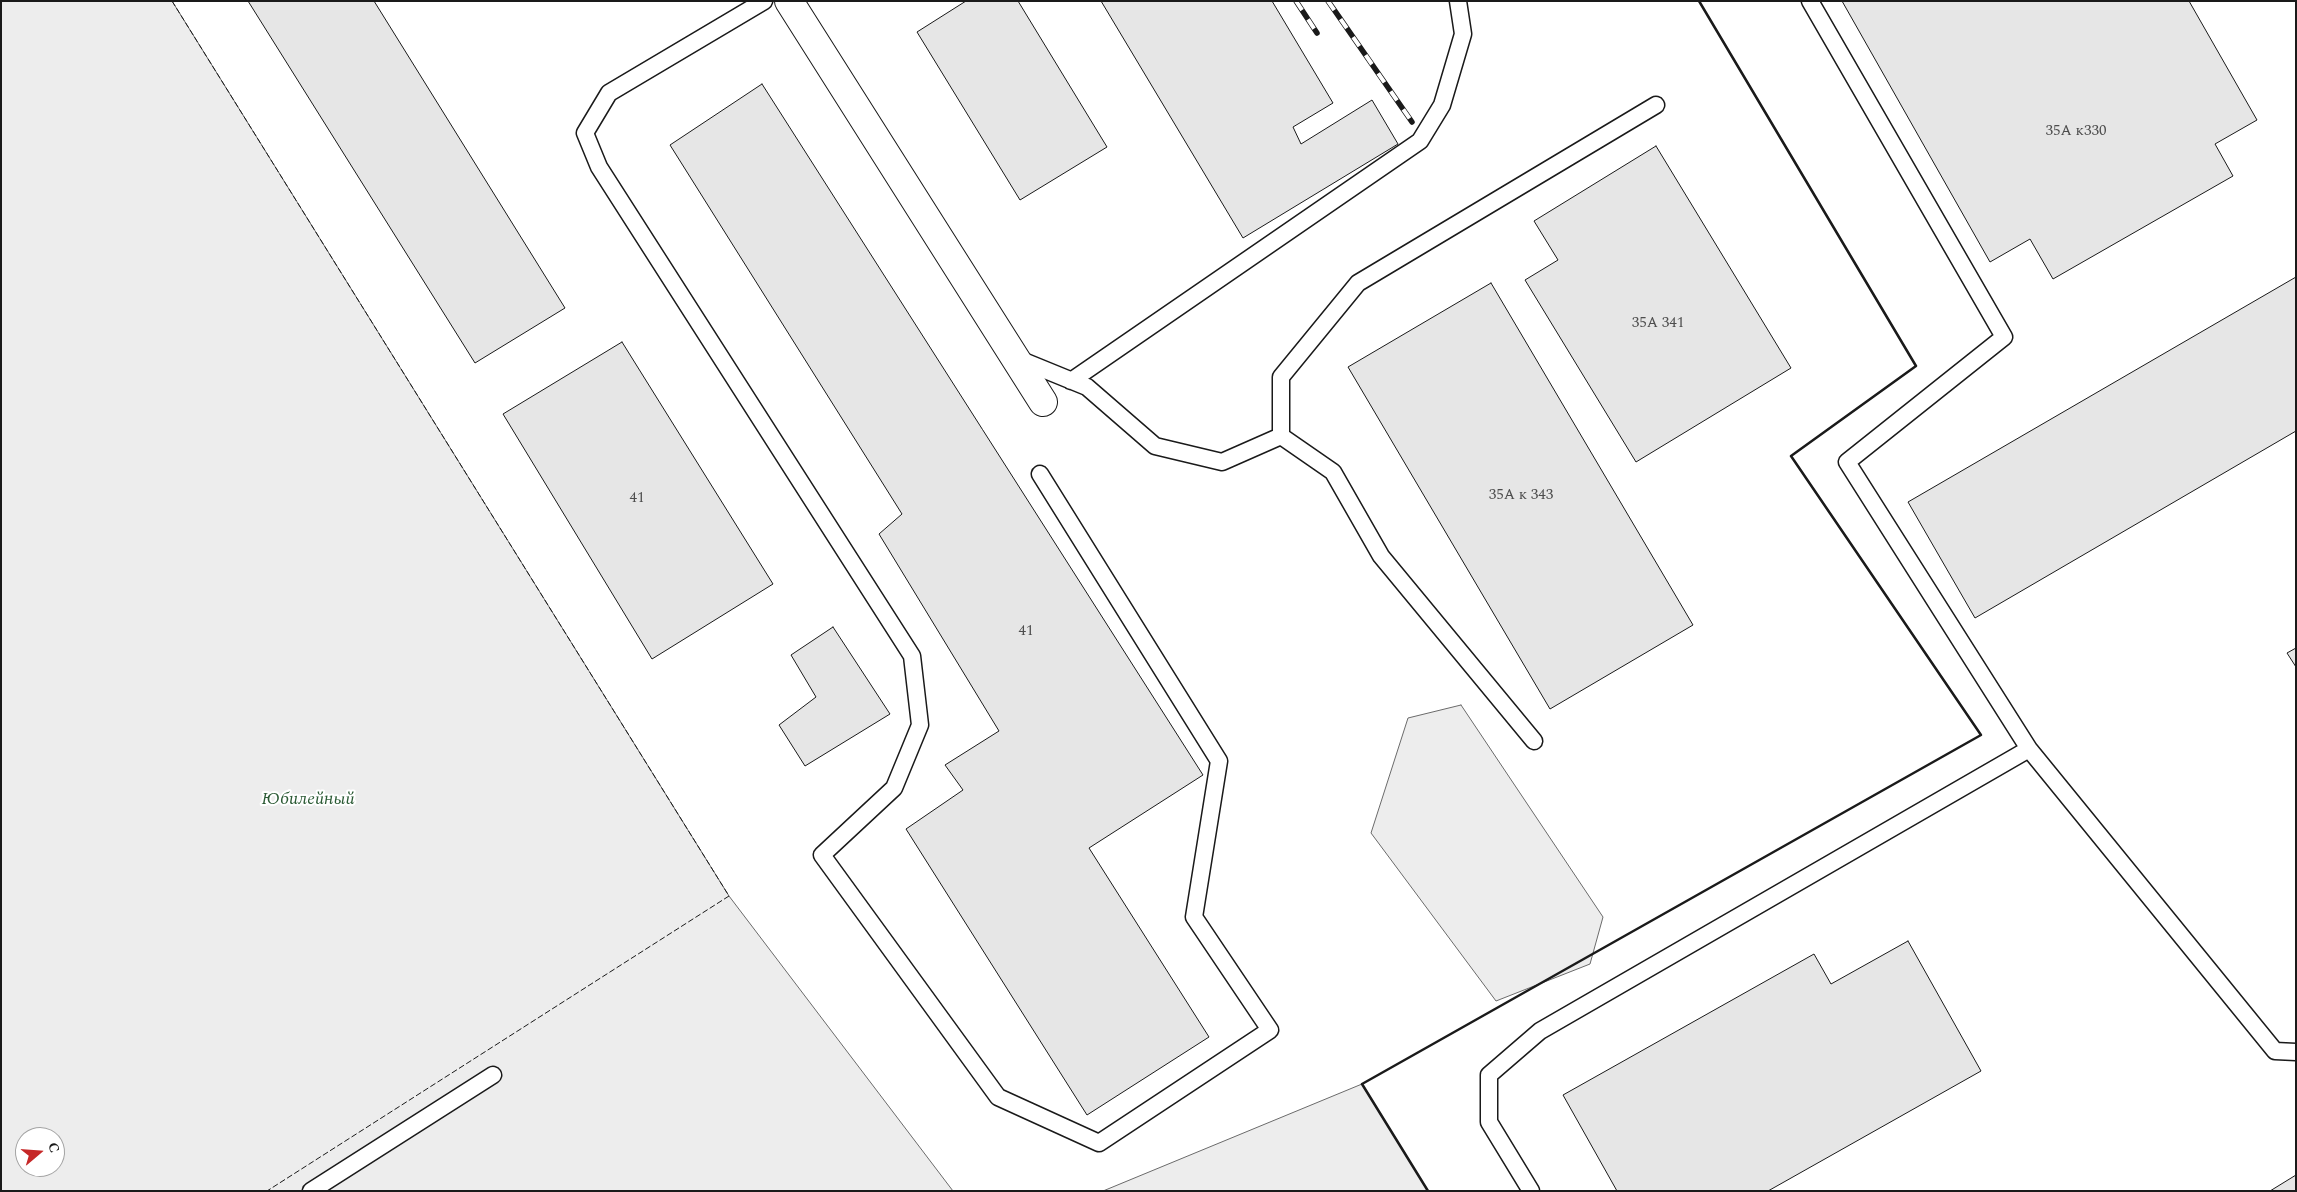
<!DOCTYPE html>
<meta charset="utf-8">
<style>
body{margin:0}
#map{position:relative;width:2297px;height:1192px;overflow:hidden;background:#fff;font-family:Spectral,serif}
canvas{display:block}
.frame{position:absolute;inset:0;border:2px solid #1a1a1a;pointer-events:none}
.north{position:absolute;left:15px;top:1127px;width:50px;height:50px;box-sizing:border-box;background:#fff;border:1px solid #a3a3a3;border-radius:50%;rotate:72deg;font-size:14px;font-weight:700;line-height:20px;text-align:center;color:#1a1a1a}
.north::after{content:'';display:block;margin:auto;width:18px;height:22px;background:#c62828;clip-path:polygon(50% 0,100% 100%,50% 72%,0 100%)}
</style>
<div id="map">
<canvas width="2297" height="1192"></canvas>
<div class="frame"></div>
<div class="north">С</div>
</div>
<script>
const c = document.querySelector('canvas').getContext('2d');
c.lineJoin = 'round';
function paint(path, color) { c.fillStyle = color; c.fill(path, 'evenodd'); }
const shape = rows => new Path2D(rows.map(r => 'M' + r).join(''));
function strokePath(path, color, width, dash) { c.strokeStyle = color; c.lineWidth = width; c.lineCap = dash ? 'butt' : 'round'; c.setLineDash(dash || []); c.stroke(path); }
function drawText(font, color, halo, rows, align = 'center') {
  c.font = font + ' Spectral,serif'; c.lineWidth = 4; c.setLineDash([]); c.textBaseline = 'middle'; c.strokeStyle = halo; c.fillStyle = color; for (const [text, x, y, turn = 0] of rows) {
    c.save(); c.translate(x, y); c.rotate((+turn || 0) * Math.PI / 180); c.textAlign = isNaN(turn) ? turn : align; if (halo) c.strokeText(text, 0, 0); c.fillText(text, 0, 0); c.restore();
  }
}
const built = shape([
 [1,1,172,1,729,896,953,1191,1,1191,1,1],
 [25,1137,55,1137,55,1167,25,1167,25,1137],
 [1461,705,1603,917,1590,964,1496,1001,1371,833,1408,718,1461,705],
 [1362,1084,1428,1191,1103,1191,1362,1084]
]);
const building = shape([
 [248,1,374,1,565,308,475,363,248,1],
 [966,1,1018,1,1107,147,1020,200,917,32,966,1],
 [1101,1,1272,1,1333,103,1293,127,1301,144,1372,100,1398,144,1243,238,1101,1],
 [1842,1,2189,1,2257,120,2215,144,2233,176,2053,279,2030,239,1990,262,1842,1],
 [762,84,1203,775,1089,848,1209,1037,1087,1115,906,829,963,790,945,765,999,731,879,534,902,514,670,145,762,84],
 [1656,146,1791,368,1636,462,1525,280,1558,260,1534,221,1656,146],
 [2296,277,2296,431,1975,618,1908,502,2296,277],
 [1491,283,1693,625,1550,709,1348,367,1491,283],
 [622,342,773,584,652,659,503,414,622,342],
 [833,627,890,714,805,766,779,725,816,697,791,655,833,627],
 [2296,648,2296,667,2287,653,2296,648],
 [1908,941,1981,1071,1768,1191,1617,1191,1563,1095,1814,954,1831,984,1908,941],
 [2296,1175,2296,1191,2270,1191,2296,1175]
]);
const lane = shape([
 [764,1,609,93,585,133,599,167,912,656,920,725,894,788,822,855,998,1097,1099,1143,1270,1030,1194,917,1219,761,1040,474],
 [1810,1,2004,337,1847,462,2029,749,2275,1051,2296,1052],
 [1016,358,1087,387,1155,446,1222,462,1281,436,1333,472,1381,556,1534,741],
 [1071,381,1420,141,1442,105,1463,34,1458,1],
 [1281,436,1281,377,1358,283,1656,105],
 [311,1191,493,1075],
 [1531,1191,1489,1122,1489,1075,1540,1031,2029,749]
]);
const street = shape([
 [789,1,1043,402]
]);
const rail = shape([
 [1296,1,1317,33],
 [1328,1,1412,122]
]);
const fence = shape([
 [172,1,729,896,267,1191]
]);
const wall = shape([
 [1428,1191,1362,1084,1981,735,1791,456,1916,366,1699,1]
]);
const numberNames = [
 ["35А к330",2076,132],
 ["35А 341",1658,324],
 ["35А к 343",1521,496],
 ["41",637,499],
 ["41",1026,632]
];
const parkNames = [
 ["Юбилейный",308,800]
];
paint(built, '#ededed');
strokePath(built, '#6a6a6a', 1);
paint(building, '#e6e6e6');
strokePath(building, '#1a1a1a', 1);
strokePath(lane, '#1a1a1a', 19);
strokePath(street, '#1a1a1a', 30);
strokePath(lane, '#fff', 16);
strokePath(street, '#fff', 28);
strokePath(rail, '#1a1a1a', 5.5);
strokePath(rail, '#fff', 4, [11]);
strokePath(fence, '#1a1a1a', 1, [6, 2.5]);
strokePath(wall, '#1a1a1a', 2.5);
drawText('15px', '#4d4d4d', null, numberNames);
drawText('italic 18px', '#2b5a34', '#fff', parkNames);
</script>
